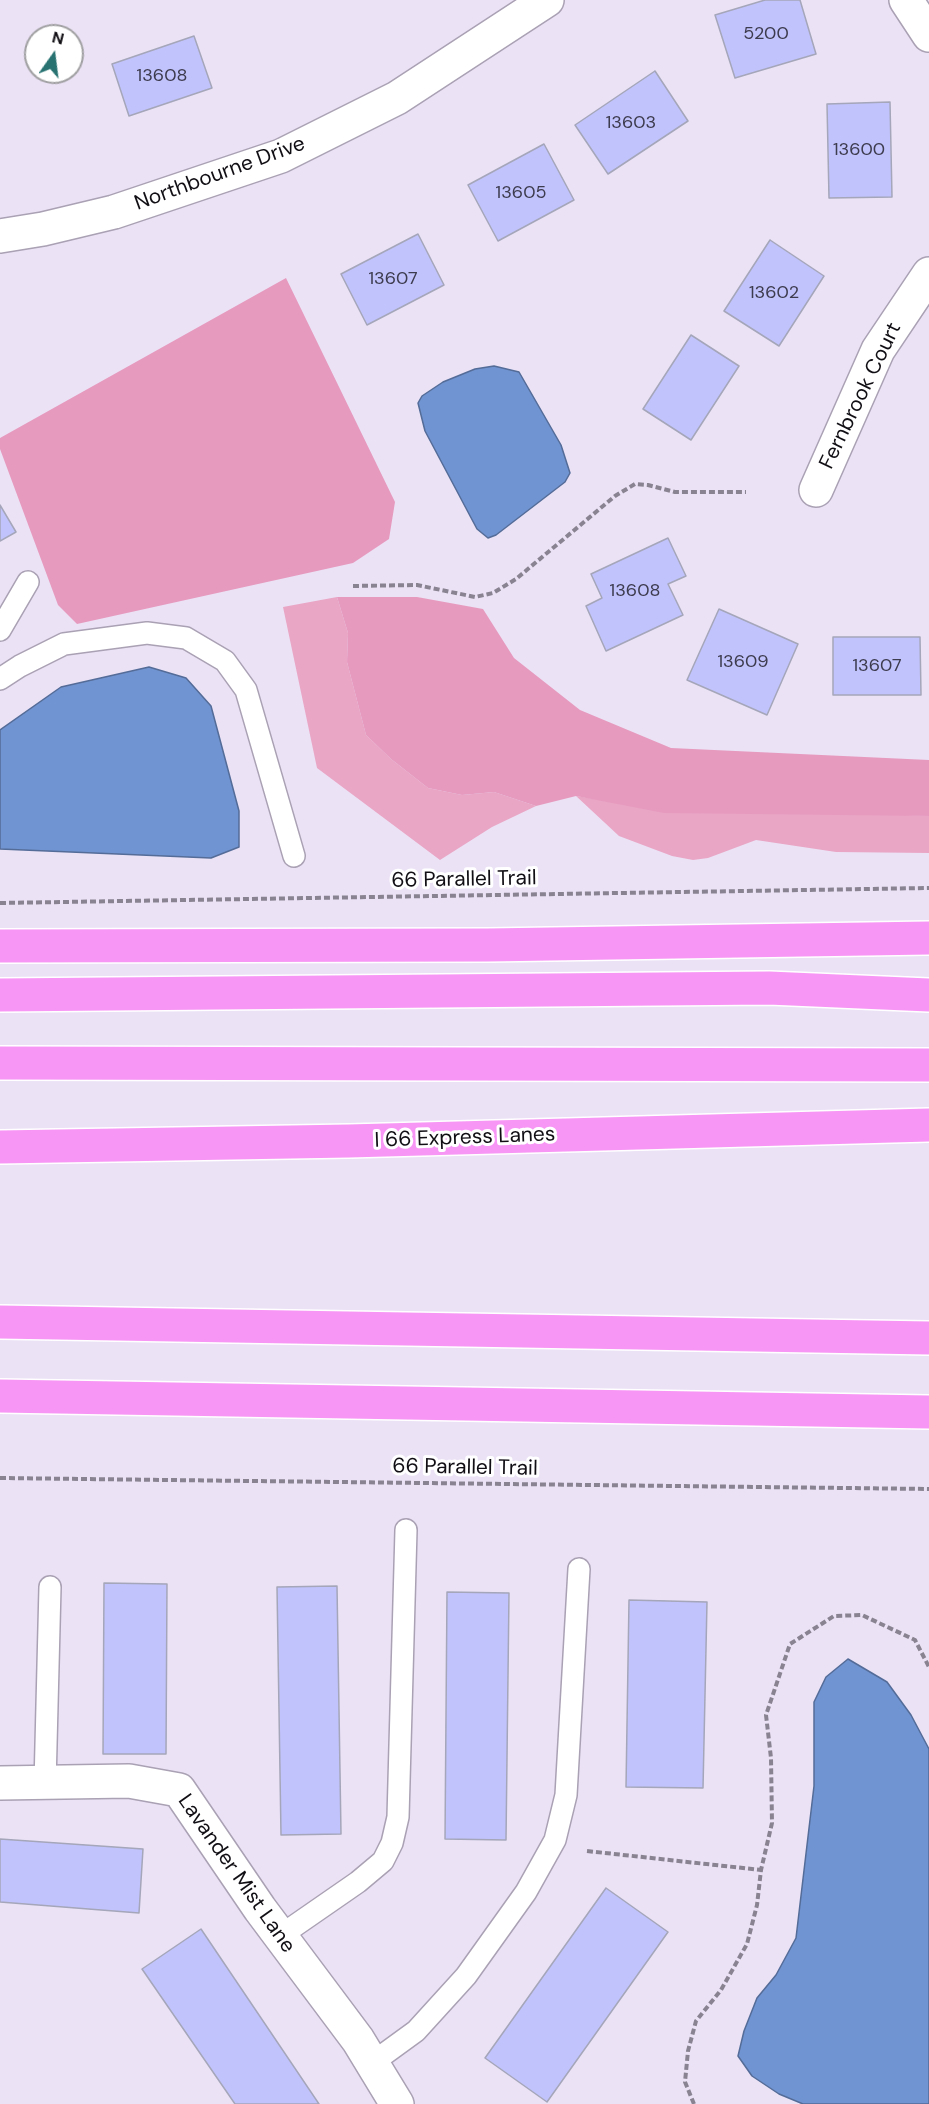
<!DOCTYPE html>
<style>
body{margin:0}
#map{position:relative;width:929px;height:2104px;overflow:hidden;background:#ebe2f6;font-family:"DM Sans",sans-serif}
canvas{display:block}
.north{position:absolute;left:24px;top:24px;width:60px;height:60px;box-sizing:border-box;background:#fff;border:2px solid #a09fa1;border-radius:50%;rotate:14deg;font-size:16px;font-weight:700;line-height:24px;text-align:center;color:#110e14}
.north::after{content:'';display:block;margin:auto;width:21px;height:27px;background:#287272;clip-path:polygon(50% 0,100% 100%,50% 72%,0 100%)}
</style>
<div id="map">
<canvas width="929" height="2104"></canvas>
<div class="north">N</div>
</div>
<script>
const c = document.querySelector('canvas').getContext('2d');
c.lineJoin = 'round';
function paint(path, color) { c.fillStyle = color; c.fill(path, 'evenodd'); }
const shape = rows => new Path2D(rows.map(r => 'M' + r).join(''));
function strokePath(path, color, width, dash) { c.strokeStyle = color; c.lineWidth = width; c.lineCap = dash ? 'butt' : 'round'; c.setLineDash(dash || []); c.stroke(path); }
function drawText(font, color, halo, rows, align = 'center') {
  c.font = font + ' "DM Sans",sans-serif'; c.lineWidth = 6; c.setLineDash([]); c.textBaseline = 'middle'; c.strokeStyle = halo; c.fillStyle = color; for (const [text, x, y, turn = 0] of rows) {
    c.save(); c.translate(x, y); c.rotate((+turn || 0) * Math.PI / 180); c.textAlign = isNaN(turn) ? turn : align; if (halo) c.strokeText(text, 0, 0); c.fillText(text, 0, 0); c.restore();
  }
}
const green = shape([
 [337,597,348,633,347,662,366,735,391,759,428,788,462,795,494,792,536,806,492,827,440,860,317,768,283,607],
 [576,796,614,802,929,816,929,853,836,852,756,840,708,858,693,860,672,856,619,836]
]);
const forest = shape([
 [286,278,395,502,389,539,353,563,77,624,58,605,0,449,0,438],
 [337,597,417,597,483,609,514,658,580,710,671,748,929,760,929,816,664,813,576,796,536,806,494,792,462,795,428,788,391,759,366,735,347,662,348,633]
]);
const water = shape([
 [494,366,519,372,561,445,570,473,565,482,496,535,488,538,477,529,425,431,418,403,422,396,443,382,475,369,494,366],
 [149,667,186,678,211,706,239,811,239,847,211,858,0,849,0,730,61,687,149,667],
 [848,1659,887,1682,911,1715,929,1749,929,2104,803,2104,779,2094,752,2076,738,2056,744,2031,757,1998,776,1975,796,1938,814,1786,814,1702,826,1677,848,1659]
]);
const building = shape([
 [765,0,800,0,816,54,735,78,715,15,765,0],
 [194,36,212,88,129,116,112,64,194,36],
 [655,71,688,121,608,174,575,125,655,71],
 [890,102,892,197,829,198,827,104,890,102],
 [544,144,574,200,498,241,468,185,544,144],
 [418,234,444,285,367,325,341,274,418,234],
 [770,240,824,276,779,346,724,311,770,240],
 [691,335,739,366,691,440,643,409,691,335],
 [0,505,16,532,0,541,0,505],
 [668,538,686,576,668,584,683,615,606,651,586,606,602,598,591,574,668,538],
 [719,609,798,644,767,715,687,680,719,609],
 [833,637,920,637,921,695,833,695,833,637],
 [104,1583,167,1584,166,1754,103,1754,104,1583],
 [337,1586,341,1834,281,1835,277,1587,337,1586],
 [447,1592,509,1593,506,1840,445,1839,447,1592],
 [629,1600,707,1602,703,1788,626,1787,629,1600],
 [0,1839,143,1849,139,1913,0,1902,0,1839],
 [606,1888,668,1932,547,2102,485,2058,606,1888],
 [201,1929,319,2104,235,2104,142,1969,201,1929]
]);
const path = shape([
 [353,586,417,585,475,597,493,593,516,579,615,496,635,484,648,485,675,492,746,492],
 [0,903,929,888],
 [0,1478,929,1489],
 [587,1851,761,1870],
 [694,2104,685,2082,688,2051,696,2021,721,1990,747,1944,757,1905,761,1870,772,1823,771,1758,766,1715,790,1644,834,1616,862,1615,915,1640,929,1667]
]);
const lane = shape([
 [0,630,28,582],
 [0,679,20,666,64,644,147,633,186,638,225,661,246,690,294,856],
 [45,1784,50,1587],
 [280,1936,358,1882,383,1861,392,1843,398,1817,406,1530],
 [372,2063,416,2031,466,1976,526,1892,555,1840,566,1795,579,1569]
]);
const street = shape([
 [906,0,929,35],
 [816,490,878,350,929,274],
 [0,1783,129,1781,179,1790,260,1909,358,2040,397,2104]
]);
const secondary = shape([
 [0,236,43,229,114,212,281,156,397,98,547,0]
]);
const highway = shape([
 [0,946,488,945,929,938],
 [0,995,769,988,929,995],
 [0,1063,929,1065],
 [0,1147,349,1141,929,1125],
 [0,1322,929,1338],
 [0,1396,929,1412]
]);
const numberNames = [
 ["5200",766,34],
 ["13608",162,76],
 ["13603",631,123],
 ["13600",859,150],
 ["13605",521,193],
 ["13607",393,279],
 ["13602",774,293],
 ["13608",635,591],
 ["13609",743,662],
 ["13607",877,666]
];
const streetNames = [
 ["Northbourne Drive",220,174,-20],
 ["Fernbrook Court",861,396,-64],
 ["66 Parallel Trail",464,880,-1],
 ["I 66 Express Lanes",465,1138,-2],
 ["66 Parallel Trail",465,1468,1],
 ["Lavander Mist Lane",236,1874,55]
];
paint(green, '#e9a6c5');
paint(forest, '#e69abe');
paint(water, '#7094d1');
strokePath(water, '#546c98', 1.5);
paint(building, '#c1c3fc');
strokePath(building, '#a5a6b9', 1.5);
strokePath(lane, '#aaa1b4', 24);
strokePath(street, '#aaa1b4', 36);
strokePath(secondary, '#aaa1b4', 36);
strokePath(highway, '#fff', 36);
strokePath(path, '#898391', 4, [6, 3]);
strokePath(lane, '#fff', 21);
strokePath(street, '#fff', 33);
strokePath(secondary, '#fff', 33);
strokePath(highway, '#f896f5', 33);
drawText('18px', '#3d3b4e', null, numberNames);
drawText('21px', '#110e14', '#fff', streetNames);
</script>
